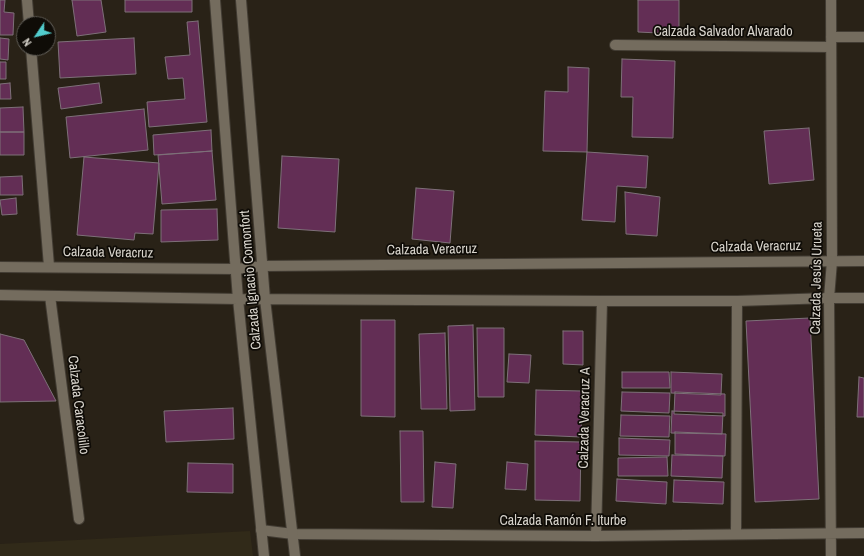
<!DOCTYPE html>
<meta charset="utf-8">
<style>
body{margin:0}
#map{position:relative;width:864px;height:556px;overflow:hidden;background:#292217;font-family:"Archivo Narrow",sans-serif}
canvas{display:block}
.north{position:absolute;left:16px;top:16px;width:40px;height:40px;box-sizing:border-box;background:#0f0c07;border:1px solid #5f5c56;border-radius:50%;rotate:235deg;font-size:11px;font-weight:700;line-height:16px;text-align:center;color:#d8d4cc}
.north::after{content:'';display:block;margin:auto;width:14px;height:18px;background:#52cdce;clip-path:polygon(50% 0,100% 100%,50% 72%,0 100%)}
</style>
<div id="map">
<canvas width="864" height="556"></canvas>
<div class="north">N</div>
</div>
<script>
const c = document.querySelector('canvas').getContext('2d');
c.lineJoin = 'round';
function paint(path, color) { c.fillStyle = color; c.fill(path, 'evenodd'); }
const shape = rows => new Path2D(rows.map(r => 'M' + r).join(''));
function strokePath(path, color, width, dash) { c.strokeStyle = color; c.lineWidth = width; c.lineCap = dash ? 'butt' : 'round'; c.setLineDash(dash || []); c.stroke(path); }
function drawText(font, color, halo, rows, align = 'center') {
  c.font = font + ' "Archivo Narrow",sans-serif'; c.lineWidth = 3.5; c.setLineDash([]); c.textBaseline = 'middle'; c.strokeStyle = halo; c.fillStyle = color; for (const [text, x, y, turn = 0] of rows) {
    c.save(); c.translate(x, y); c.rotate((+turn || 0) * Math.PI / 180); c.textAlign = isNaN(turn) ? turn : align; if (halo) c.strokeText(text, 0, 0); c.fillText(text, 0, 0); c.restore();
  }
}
const education = shape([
 [250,531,253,556,0,556,0,544]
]);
const building = shape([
 [0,0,5,0,4,12,14,13,13,35,0,35,0,0],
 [72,0,101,0,106,32,77,36,72,0],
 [125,0,192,0,192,12,125,12,125,0],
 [638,0,679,0,679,34,638,32,638,0],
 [198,21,207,122,149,127,147,102,185,99,183,78,168,79,165,57,190,55,187,22,198,21],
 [0,38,9,39,8,60,0,59,0,38],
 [134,38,136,74,60,78,58,42,134,38],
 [622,59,675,61,673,138,632,137,633,97,621,97,622,59],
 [0,62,6,62,6,79,0,79,0,62],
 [568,67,589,68,587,152,543,151,545,91,568,92,568,67],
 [10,83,11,99,0,99,0,84,10,83],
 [99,83,102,103,61,109,58,88,99,83],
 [23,107,24,132,0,132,0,108,23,107],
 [144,109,148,150,70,158,66,117,144,109],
 [809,128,814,180,769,184,764,131,809,128],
 [211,130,212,151,154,155,153,135,211,130],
 [0,132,24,132,24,155,0,155,0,132],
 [212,151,216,200,162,204,158,155,212,151],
 [587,152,648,156,646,188,617,186,615,222,582,220,587,152],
 [282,156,339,159,335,232,278,228,282,156],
 [84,157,159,163,153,234,135,233,134,240,77,235,84,157],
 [22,176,23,195,0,195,0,177,22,176],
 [416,188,454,191,450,243,412,239,416,188],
 [625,192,660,197,657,236,626,234,625,192],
 [16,198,17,214,2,215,0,200,16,198],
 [217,209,218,240,161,242,161,210,217,209],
 [810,318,819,499,755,502,746,321,810,318],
 [361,320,395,320,395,417,361,416,361,320],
 [473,325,475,410,450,411,448,326,473,325],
 [477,328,504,328,504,397,478,397,477,328],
 [563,331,583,331,583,365,563,364,563,331],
 [445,333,447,409,421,409,419,334,445,333],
 [0,334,24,340,56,401,0,402,0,334],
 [509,354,531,355,529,383,507,382,509,354],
 [622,372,669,372,670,388,622,388,622,372],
 [671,372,722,374,721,395,671,393,671,372],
 [859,377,864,378,864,417,857,417,859,377],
 [536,390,582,391,581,437,535,435,536,390],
 [622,392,670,393,669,413,621,411,622,392],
 [675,392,725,394,725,416,674,414,675,392],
 [233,408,234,439,166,442,164,411,233,408],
 [672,411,723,413,722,434,671,433,672,411],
 [621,415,670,416,669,437,620,436,621,415],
 [400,431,423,431,424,502,401,502,400,431],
 [675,432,726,434,725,456,675,454,675,432],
 [619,438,670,440,669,456,619,455,619,438],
 [535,441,581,442,580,501,535,500,535,441],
 [672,455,723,456,722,478,671,476,672,455],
 [667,457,668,476,618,476,618,458,667,457],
 [435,462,456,464,453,508,432,507,435,462],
 [507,462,528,464,526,490,505,489,507,462],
 [188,463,233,464,233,493,187,492,188,463],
 [617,479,667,482,666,504,616,501,617,479],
 [674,480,724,482,723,504,673,502,674,480]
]);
const street = shape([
 [27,0,29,24],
 [831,0,832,261,829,298,831,556],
 [831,37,864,37],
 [615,45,831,47],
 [31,48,49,266],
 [50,296,79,519],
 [261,530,293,534,596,536,864,533],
 [736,533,737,301],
 [596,536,602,301]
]);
const secondary = shape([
 [215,0,238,299,264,556],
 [241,0,265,299,295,556],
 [0,267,236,269,263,266,864,261],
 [0,295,238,299,602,301,737,301,829,298,864,298]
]);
const streetNames = [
 ["Calzada Salvador Alvarado",723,32],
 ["Calzada Veracruz",756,247,-1],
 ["Calzada Veracruz",432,250,-1],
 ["Calzada Veracruz",108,253,1],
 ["Calzada Jesús Urueta",817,278,-89],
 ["Calzada Ignacio Comonfort",251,280,-95],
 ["Calzada Caracolillo",78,405,83],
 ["Calzada Veracruz A",585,418,-89],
 ["Calzada Ramón F. Iturbe",563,521]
];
paint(education, '#312a19');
paint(building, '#632e55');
strokePath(building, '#7e7079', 1);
strokePath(street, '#423c33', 12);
strokePath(secondary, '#423c33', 12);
strokePath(street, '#746c5e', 10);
strokePath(secondary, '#746c5e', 10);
drawText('14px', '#d8d4cc', '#0f0c07', streetNames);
</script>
